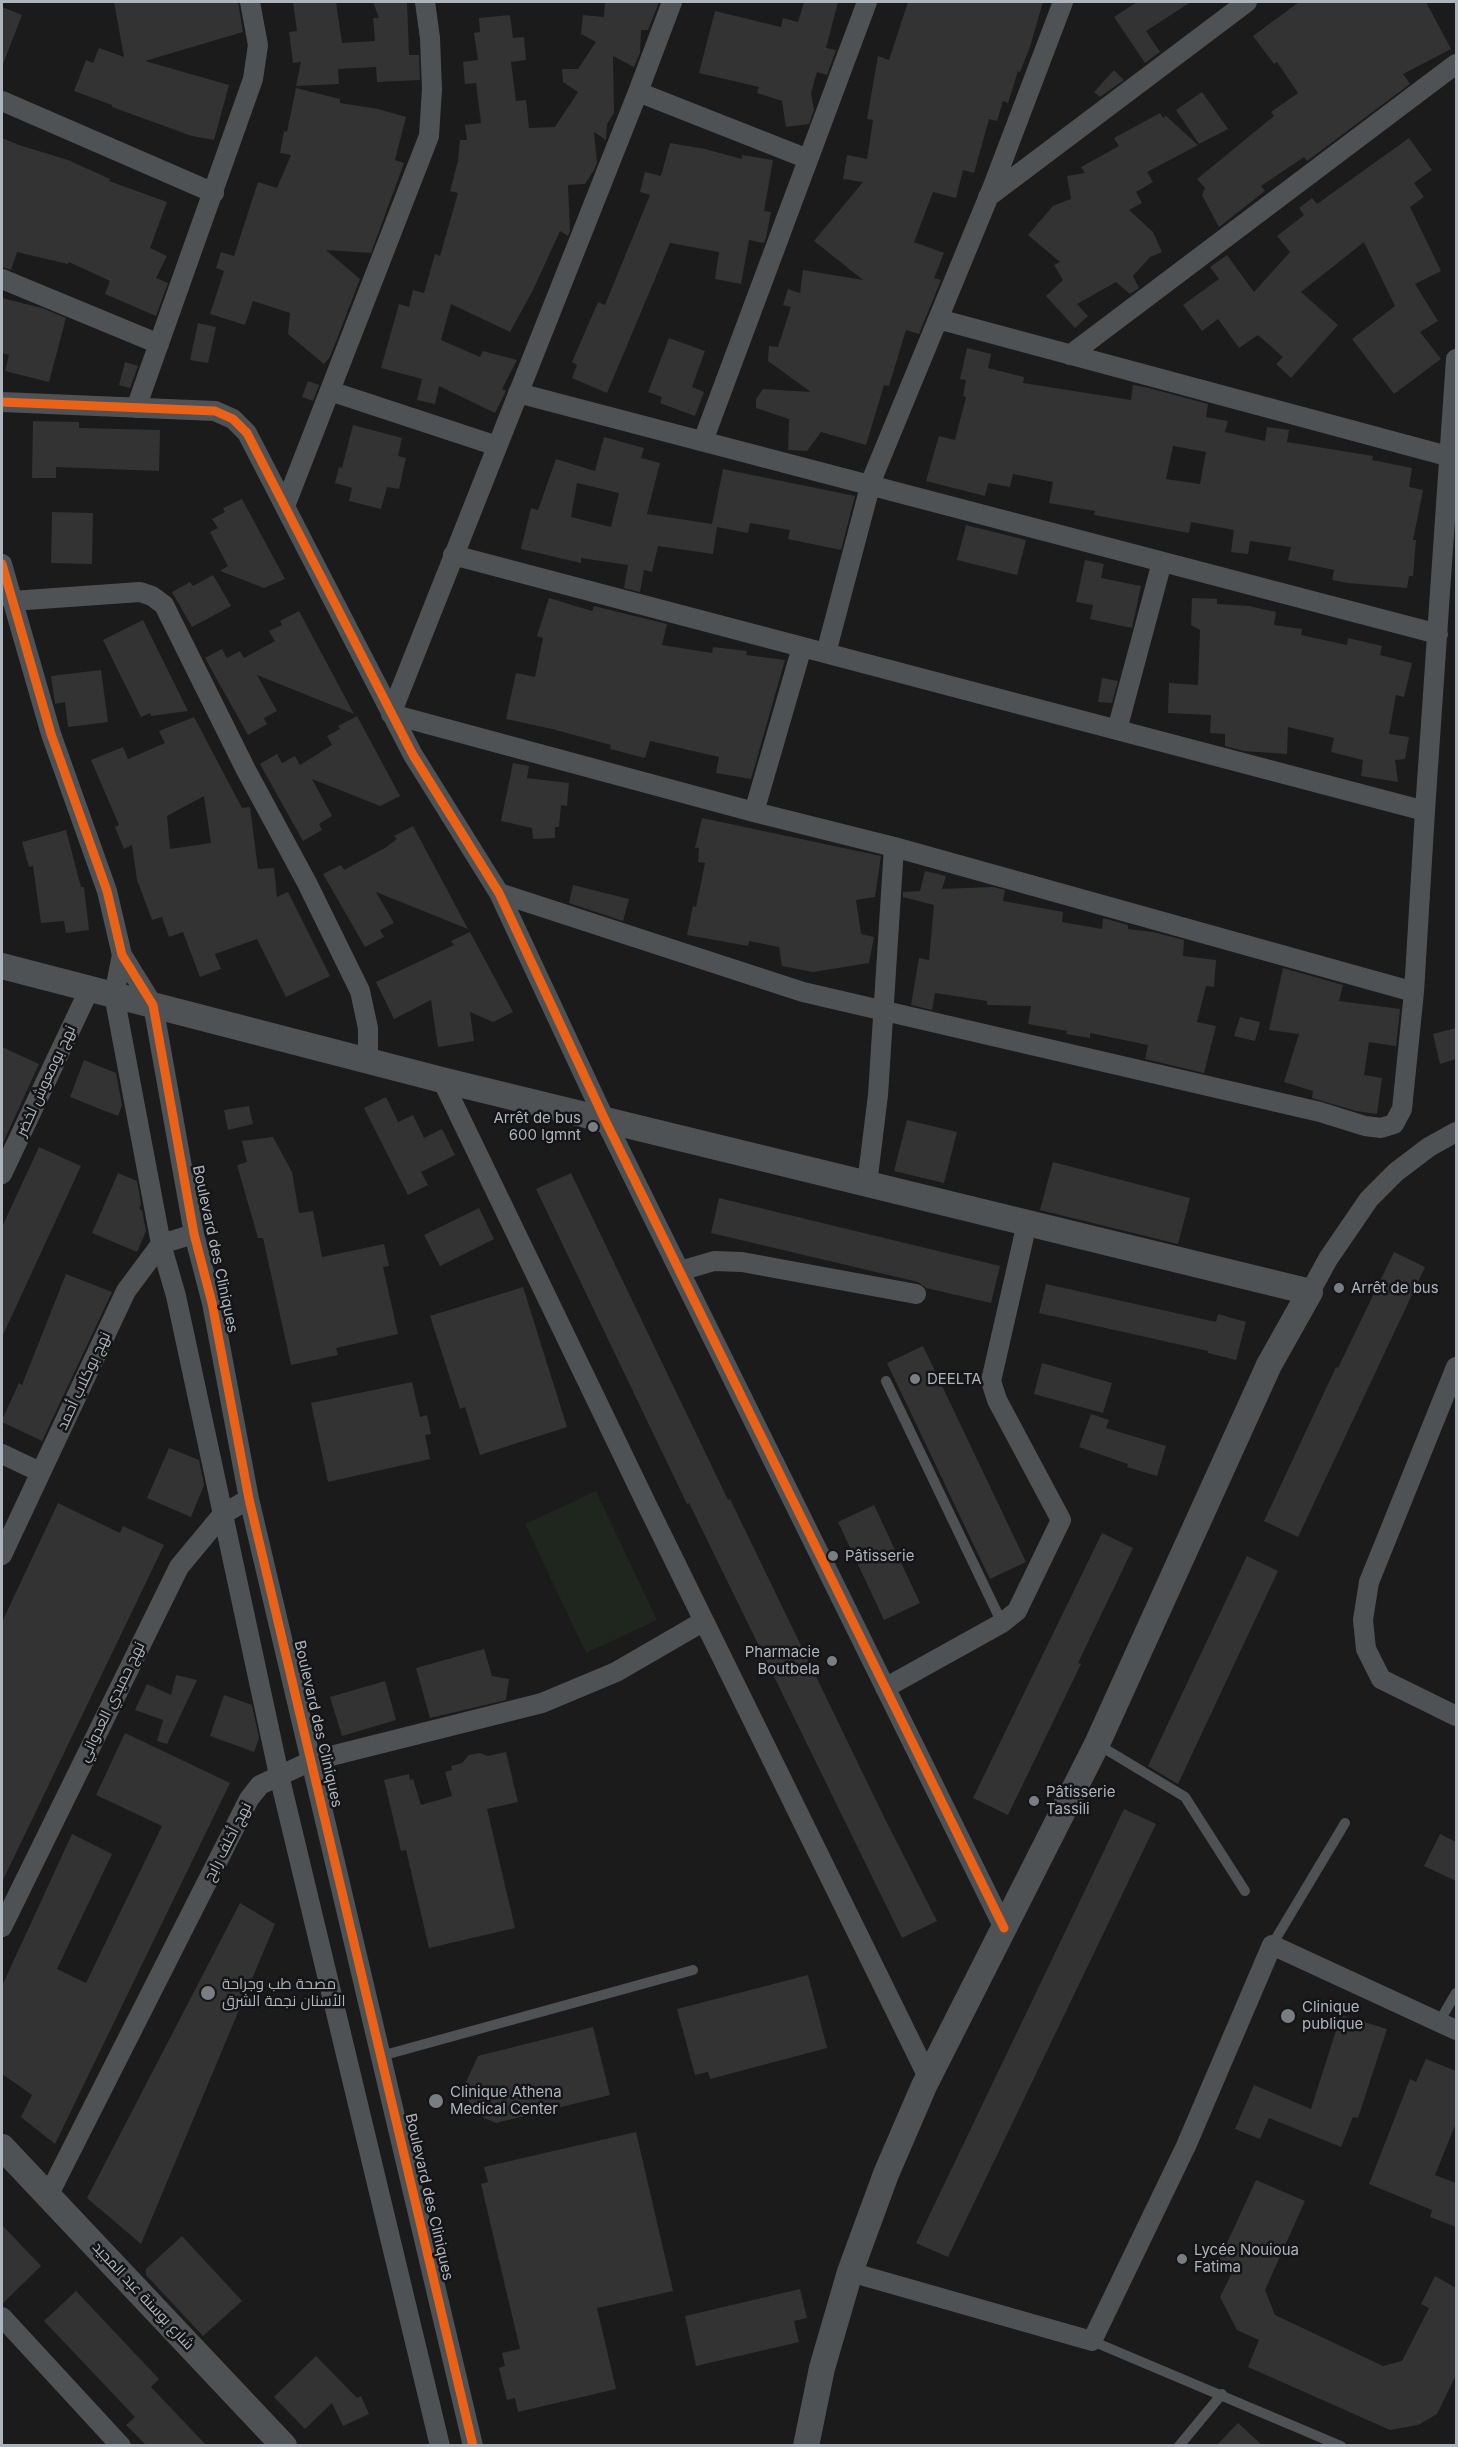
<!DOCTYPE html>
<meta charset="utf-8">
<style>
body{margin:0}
#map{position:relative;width:1458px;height:2447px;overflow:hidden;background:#1b1b1b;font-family:Inter,sans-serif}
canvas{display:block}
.frame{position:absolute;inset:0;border:3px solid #acb4bc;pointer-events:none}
</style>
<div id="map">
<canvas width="1458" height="2447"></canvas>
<div class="frame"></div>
</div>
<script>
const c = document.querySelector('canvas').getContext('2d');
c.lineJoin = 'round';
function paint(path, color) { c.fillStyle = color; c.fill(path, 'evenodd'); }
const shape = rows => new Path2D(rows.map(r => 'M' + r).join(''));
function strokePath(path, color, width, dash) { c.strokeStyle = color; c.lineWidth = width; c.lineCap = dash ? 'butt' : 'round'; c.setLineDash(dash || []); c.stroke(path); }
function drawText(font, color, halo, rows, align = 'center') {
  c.font = font + ' Inter,Cairo,sans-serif'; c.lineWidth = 5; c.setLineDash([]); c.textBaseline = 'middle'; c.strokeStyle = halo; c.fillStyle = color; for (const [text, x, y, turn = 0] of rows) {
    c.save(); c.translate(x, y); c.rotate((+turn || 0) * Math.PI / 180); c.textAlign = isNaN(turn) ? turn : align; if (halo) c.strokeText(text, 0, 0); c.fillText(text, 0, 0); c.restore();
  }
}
const green = shape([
 [596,1491,657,1620,586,1653,525,1524]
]);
const building = shape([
 [114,2,238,2,243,32,145,61,229,85,214,140,192,136,112,107,112,105,74,91,86,60,93,63,99,48,124,57],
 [293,2,336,2,342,43,375,41,373,18,379,18,373,2,407,2,409,55,419,55,420,80,377,82,376,67,338,69,339,84,296,86,301,62,293,63,289,32,297,31],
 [605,2,659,2,648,30,641,30,640,53,634,67,613,56,614,113,607,124,606,140,594,132,597,163,594,170,585,184,568,185,570,231,568,236,560,231,533,290,510,332,451,304,441,340,480,357,483,351,517,360,502,389,506,391,495,413,439,386,435,404,417,400,422,379,381,368,399,304,409,307,413,290,424,293,435,254,440,256,458,193,450,191,458,161,460,140,467,140,465,125,481,123,476,83,465,84,463,62,478,60,474,33,480,32,479,18,510,15,513,38,524,37,526,60,511,62,516,101,526,100,529,128,555,127,578,92,563,82,562,69,578,69,596,42,581,34,583,15,604,17],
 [804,2,838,2,826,48,836,50,827,75,817,72,811,93,814,110,809,124,786,127,782,101,757,93,759,87,699,73,715,11,781,27,783,18,798,22],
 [908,2,1043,2,1030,47,1020,72,1018,71,1008,103,1003,101,997,121,989,119,974,173,963,170,956,198,933,192,914,242,944,253,934,278,941,280,919,334,906,330,889,386,884,385,866,445,821,432,807,451,788,450,789,419,756,408,756,399,763,389,811,392,768,361,769,346,778,347,791,307,783,305,788,289,800,293,803,270,863,280,814,241,863,182,843,179,847,155,867,159,873,120,867,119,878,56,889,60],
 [1137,2,1191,2,1146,31,1160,52,1145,63,1114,17],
 [1299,2,1426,2,1451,49,1403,74,1410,84,1307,161,1304,157,1261,186,1265,191,1219,227,1202,195,1205,188,1197,179,1274,116,1271,112,1298,93,1277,62,1274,64,1253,36],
 [2,7,22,15,3,64,2,64],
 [1114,70,1124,80,1100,97,1094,92],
 [296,88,340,99,340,103,378,109,406,117,395,160,404,163,371,253,326,250,360,279,330,357,324,364,288,334,290,313,253,301,245,325,210,314,224,271,216,268,221,252,234,256,258,182,277,188,291,155,280,153,284,131,287,132],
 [1202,92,1228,129,1199,144,1176,110],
 [1160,113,1163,118,1166,116,1198,145,1147,172,1153,182,1136,192,1142,203,1129,210,1153,232,1162,252,1150,257,1133,276,1139,288,1130,294,1116,282,1077,304,1088,316,1075,328,1046,296,1063,280,1054,265,1060,262,1028,235,1053,206,1071,199,1067,176,1085,173,1081,167,1119,146,1114,138],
 [2,138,19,145,68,160,110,179,109,181,167,202,150,248,167,256,156,278,168,283,156,316,105,294,110,281,69,262,68,264,17,252,11,270,2,267],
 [1409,138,1432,170,1414,183,1424,197,1410,207,1441,271,1415,284,1438,321,1420,332,1441,359,1394,394,1352,339,1395,306,1364,242,1301,292,1338,325,1291,378,1276,364,1283,357,1258,335,1239,348,1218,319,1202,331,1183,305,1219,279,1210,267,1227,255,1254,292,1290,252,1277,236,1304,215,1299,208,1312,198,1317,204],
 [670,143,705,149,742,159,742,155,773,160,764,211,771,212,766,238,764,243,749,240,741,284,715,279,719,252,670,243,607,393,572,378,577,365,572,362,598,302,605,305,650,195,640,192,645,172,661,176],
 [2,298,42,308,66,318,49,382,5,371,9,355,2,353],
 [198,323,216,327,208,363,190,360],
 [669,338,705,351,692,387,704,392,695,416,660,403,662,397,648,392],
 [967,348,991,354,988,368,1024,377,1023,383,1131,400,1133,385,1149,388,1208,404,1206,417,1228,421,1225,432,1265,441,1267,427,1289,430,1287,442,1373,456,1372,460,1412,468,1409,487,1423,490,1413,540,1416,540,1413,576,1409,576,1407,588,1348,583,1332,580,1334,570,1288,560,1291,547,1250,541,1248,554,1231,552,1234,530,1191,522,1189,533,1094,515,1095,511,1049,503,1053,482,1013,474,1010,487,988,483,985,496,926,481,939,436,955,440,966,397,963,396,966,380,960,379],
 [1173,446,1206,452,1200,484,1166,479],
 [125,362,138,366,130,388,119,385],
 [308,381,319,385,313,401,302,397],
 [33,421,79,422,79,428,160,430,159,471,56,467,56,478,32,478],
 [353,425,402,438,398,456,406,458,399,489,387,487,381,509,349,501,352,488,335,483,339,467,342,468],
 [604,437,644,448,641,458,660,463,647,514,712,524,723,469,855,496,841,550,788,539,790,530,750,523,748,533,717,527,713,554,658,546,652,572,644,570,640,592,624,588,628,565,581,558,581,563,521,549,531,508,538,510,556,459,595,471],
 [577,483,619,493,611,527,571,517],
 [242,499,285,579,264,588,220,571,228,566,210,532,218,528,212,519,225,512,223,508],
 [52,512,93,513,92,564,51,563],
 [966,525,1026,540,1017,575,957,560],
 [1085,560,1104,564,1101,578,1141,586,1132,628,1090,619,1093,605,1076,602],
 [213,575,231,606,192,627,172,592,190,582,193,586],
 [549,598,592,611,594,606,667,624,662,645,712,653,713,647,747,651,746,655,785,660,751,779,716,773,719,757,650,741,645,758,610,749,611,745,552,729,506,719,516,673,535,677,543,638,537,636],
 [1192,598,1217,599,1217,604,1249,606,1276,612,1274,625,1302,629,1301,635,1347,645,1348,638,1382,646,1380,655,1412,663,1404,697,1396,695,1389,734,1409,737,1405,759,1395,760,1398,782,1361,776,1363,760,1331,752,1334,738,1288,727,1287,754,1244,751,1225,746,1225,734,1210,733,1211,715,1168,713,1169,683,1198,685,1200,630,1191,625],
 [299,611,354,714,257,675,277,711,264,718,267,724,248,735,205,658,222,649,227,658,240,651,244,658,275,641,269,631,282,625,280,621],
 [143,620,188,711,151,716,150,713,141,717,103,640],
 [101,670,108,722,68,727,65,702,55,704,51,676],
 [1102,678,1118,681,1112,703,1098,702],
 [357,716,400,796,380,806,312,779,332,816,319,824,322,830,303,841,260,764,277,754,282,763,295,756,300,765,332,745,327,736,340,729,338,726],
 [194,717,242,808,250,807,258,869,274,868,277,897,288,892,330,976,286,997,257,939,215,954,221,969,200,977,183,932,169,937,162,917,152,920,137,880,132,845,124,849,115,827,119,825,91,760,123,747,128,759,165,743,159,731],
 [204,796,211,843,170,849,167,816],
 [513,763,529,766,527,778,569,783,567,806,561,805,559,827,555,827,555,838,533,839,532,828,501,821],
 [702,818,881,856,875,897,856,900,861,934,874,937,869,963,813,972,782,966,779,947,749,941,748,946,687,935,693,906,696,907,705,863,698,862,699,848,695,848],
 [413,826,468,929,376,892,394,923,380,930,384,937,365,947,323,874,341,865,344,870,385,848,397,839,394,836],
 [66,830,81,887,84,887,89,930,66,933,64,921,41,923,33,866,29,867,22,842],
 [925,871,946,876,942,889,993,887,1005,890,1003,901,1063,912,1062,922,1102,929,1103,918,1128,925,1128,929,1153,932,1184,940,1183,956,1216,960,1214,987,1206,986,1197,1022,1216,1026,1204,1073,1145,1059,1148,1045,1090,1033,1090,1038,1066,1034,1067,1031,1028,1024,1031,1006,987,1005,987,1001,935,993,932,1010,911,1005,919,958,929,960,934,905,903,897,903,892,920,891],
 [573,885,629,899,623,921,569,903],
 [470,932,513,1012,493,1022,470,1012,474,1041,438,1047,431,1000,394,1019,376,982,454,945,451,941],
 [1283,968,1343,985,1339,1001,1400,1009,1396,1046,1369,1042,1364,1075,1382,1078,1377,1114,1356,1111,1312,1098,1313,1091,1284,1082,1299,1034,1269,1030],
 [1240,1017,1260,1022,1255,1041,1234,1036],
 [1456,1028,1456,1059,1440,1064,1433,1034],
 [2,1047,39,1064,2,1145],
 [84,1060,116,1073,122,1105,118,1116,70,1097],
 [386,1097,398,1122,413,1115,424,1138,442,1129,455,1155,421,1172,428,1185,408,1195,364,1108],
 [249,1106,253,1124,228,1130,224,1110],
 [907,1120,957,1132,944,1183,894,1171],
 [273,1137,292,1172,299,1213,313,1211,322,1257,384,1244,389,1266,383,1267,398,1334,336,1348,338,1355,291,1365,263,1238,258,1238,237,1165,247,1162,242,1141],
 [39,1147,81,1166,2,1337,2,1227],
 [1053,1162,1190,1198,1178,1244,1040,1210],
 [118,1173,137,1181,141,1204,139,1209,142,1210,146,1231,137,1252,92,1233],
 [571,1173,728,1500,730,1499,886,1821,937,1921,902,1938,689,1503,687,1504,536,1189],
 [719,1198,1000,1266,991,1303,926,1288,918,1282,711,1233],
 [479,1208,494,1239,440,1266,424,1235],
 [1394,1252,1425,1267,1298,1537,1264,1521,1336,1367,1338,1368],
 [66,1274,112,1292,42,1441,2,1422,2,1420,19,1383,22,1385],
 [1046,1284,1216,1322,1218,1314,1246,1322,1236,1360,1208,1353,1208,1351,1039,1313],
 [523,1287,567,1427,480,1455,465,1407,460,1409,430,1316],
 [923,1346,1026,1562,990,1579,887,1363],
 [1042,1363,1112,1383,1103,1413,1034,1394],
 [412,1382,420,1417,427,1415,431,1434,425,1435,430,1459,328,1482,311,1403],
 [1091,1414,1109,1420,1106,1428,1166,1446,1157,1476,1127,1467,1128,1464,1079,1447],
 [169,1448,199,1460,204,1485,191,1517,147,1498],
 [58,1503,120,1533,123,1526,164,1545,2,1882,2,1622],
 [874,1505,920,1603,884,1620,838,1522],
 [1102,1533,1133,1548,1078,1663,1081,1664,1008,1815,973,1798],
 [1247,1556,1278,1571,1178,1784,1148,1766],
 [484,1649,492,1676,509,1679,506,1700,430,1718,416,1668],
 [176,1675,197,1680,167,1744,157,1741,163,1720,135,1710,147,1684,171,1695],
 [385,1681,396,1720,342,1736,330,1697],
 [224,1695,252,1705,259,1738,254,1752,210,1736],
 [125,1733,230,1783,55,2144,21,2117,32,2095,2,2074,2,1986,72,1834,112,1854,57,1969,86,1983,162,1826,96,1795],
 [506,1752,518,1802,487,1809,515,1928,429,1948,406,1850,401,1851,384,1780,409,1774,410,1780,413,1779,421,1805,452,1796,445,1772,452,1770,451,1766,462,1763,469,1755,480,1753,488,1756],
 [1124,1809,1156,1824,948,2257,916,2243],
 [1440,1834,1456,1842,1456,1881,1424,1866],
 [240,1903,275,1924,141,2244,87,2198],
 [808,1975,827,2048,710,2079,708,2072,695,2075,677,2009],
 [1341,2015,1387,2029,1358,2118,1353,2117,1341,2147,1269,2118,1260,2139,1235,2129,1254,2085,1311,2109],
 [593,2027,610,2095,496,2123,484,2118,472,2108,467,2097,466,2082,478,2056],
 [1426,2059,1456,2071,1456,2123,1435,2175,1456,2183,1456,2227,1430,2217,1432,2210,1369,2184,1410,2079,1416,2082],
 [636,2132,673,2291,597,2308,616,2389,518,2412,515,2398,507,2400,499,2368,505,2366,502,2353,520,2349,481,2184,488,2182,484,2167],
 [1256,2180,1305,2201,1265,2290,1275,2315,1383,2366,1402,2361,1429,2308,1421,2304,1435,2276,1456,2288,1456,2375,1437,2414,1418,2425,1390,2430,1248,2367,1259,2340,1237,2330,1220,2297,1231,2275,1215,2269],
 [2,2225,41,2266,2,2304],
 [182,2236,242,2301,203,2336,146,2275,146,2269],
 [800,2289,807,2318,794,2321,799,2342,696,2366,685,2316],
 [76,2291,159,2379,151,2387,206,2445,146,2445,126,2425,135,2417,44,2321],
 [316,2356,357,2398,361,2396,369,2414,343,2426,332,2403,305,2429,274,2397],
 [1238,2423,1262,2445,1217,2445]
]);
const service = shape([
 [886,1381,1002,1623],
 [1097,1744,1185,1797,1245,1891],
 [1272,1945,1345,1823],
 [1439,2022,1456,1993],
 [381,2056,693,1970],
 [1092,2341,1341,2446],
 [1179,2446,1222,2394]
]);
const minor = shape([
 [672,2,638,92,391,714,754,812,894,847,1414,992],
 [638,92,808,159],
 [2,101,214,193],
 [988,197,1247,2],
 [2,279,159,344],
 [938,319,1451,457],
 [1070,355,1456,64],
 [330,391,497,446],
 [518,393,1438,634],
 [2,402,215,411,233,419,247,433,413,755,499,893,605,1120,1004,1928],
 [136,408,253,79,258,45,250,2],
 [703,441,867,2],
 [285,506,429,136,432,89,430,38,425,2],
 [453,555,1425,811],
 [2,564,51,734,107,891,122,955,153,1005,194,1234,212,1303,249,1499,473,2446],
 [12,601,140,592,152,596,164,605,246,770,307,883,360,991,368,1028,368,1061],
 [826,653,872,479,993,186,1063,2],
 [1117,730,1162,562],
 [754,812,802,647],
 [499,893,803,992,1320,1112,1365,1126,1381,1128,1394,1124,1402,1109,1414,992,1425,811,1456,359],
 [122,955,114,995,161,1244,176,1296,279,1775,440,2446],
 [442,1080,647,1505,928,2077],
 [2,1174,90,988],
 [867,1184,878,1095,894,847],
 [680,1271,714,1261,742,1262,916,1294],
 [1310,1292,1328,1259,1369,1199,1396,1172,1429,1147,1456,1132],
 [1456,1367,1369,1582,1363,1620,1366,1649,1381,1679,1456,1716],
 [2,1454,40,1472],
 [2,1555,126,1291,161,1244,194,1234],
 [885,1688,1002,1623,1017,1611,1061,1520,997,1400,991,1381,1027,1223],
 [2,1927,179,1567,223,1514,249,1499],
 [48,2196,249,1799,260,1785,311,1761,542,1703,616,1672,704,1621],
 [850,2272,1092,2341,1186,2146,1272,1945,1456,2030],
 [2,2317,121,2446]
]);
const tertiary = shape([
 [2,966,442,1080,1310,1292,1269,1365,1097,1744,924,2086,886,2174,850,2272,822,2368,806,2446],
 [2,2147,284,2446]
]);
const cycleway = shape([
 [2,402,215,411,233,419,247,433,413,755,499,893,605,1120,1004,1928],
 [2,564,51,734,107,891,122,955,153,1005,194,1234,212,1303,249,1499,473,2446]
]);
const markers = [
 [593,1127,6,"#797e84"],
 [1339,1288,6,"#797e84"],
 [915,1379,6,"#797e84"],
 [833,1556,6,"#797e84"],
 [832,1661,6,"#797e84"],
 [1034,1801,6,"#797e84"],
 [208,1993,8,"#797e84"],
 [1288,2016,8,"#797e84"],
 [436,2101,8,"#797e84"],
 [1182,2259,6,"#797e84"]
];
const streetNames = [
 ["نهج بومعوش لخضر",46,1081,-65],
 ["Boulevard des Cliniques",215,1249,78],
 ["نهج بوكلاب أحمد",84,1381,-65],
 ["نهج حميدي العدواني",112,1702,-64],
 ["Boulevard des Cliniques",318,1724,77],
 ["نهج أخلف رابح",228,1842,-63],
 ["Boulevard des Cliniques",429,2197,77],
 ["شارع بوسنة عبد المجيد",143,2296,47]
];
const poiNames = [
 ["Arrêt de bus",581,1118,"right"],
 ["600 lgmnt",581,1135,"right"],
 ["Arrêt de bus",1351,1288],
 ["DEELTA",927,1379],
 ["Pâtisserie",845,1556],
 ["Pharmacie",820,1652,"right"],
 ["Boutbela",820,1669,"right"],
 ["Pâtisserie",1046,1792],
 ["Tassili",1046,1809],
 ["مصحة طب وجراحة",222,1984],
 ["الأسنان نجمة الشرق",222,2001],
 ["Clinique",1302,2007],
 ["publique",1302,2024],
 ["Clinique Athena",450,2092],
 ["Medical Center",450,2109],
 ["Lycée Nouioua",1194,2250],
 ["Fatima",1194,2267]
];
paint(green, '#1e261e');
paint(building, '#333');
strokePath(service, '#4f5254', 10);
strokePath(minor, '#4f5254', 20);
strokePath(tertiary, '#4f5254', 26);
strokePath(cycleway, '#ea6118', 9);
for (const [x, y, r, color] of markers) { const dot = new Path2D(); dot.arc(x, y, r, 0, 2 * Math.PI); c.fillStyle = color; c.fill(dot); strokePath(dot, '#151517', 2); }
drawText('15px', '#acb4bc', '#151517', streetNames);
drawText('15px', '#acb4bc', '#151517', poiNames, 'left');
</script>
